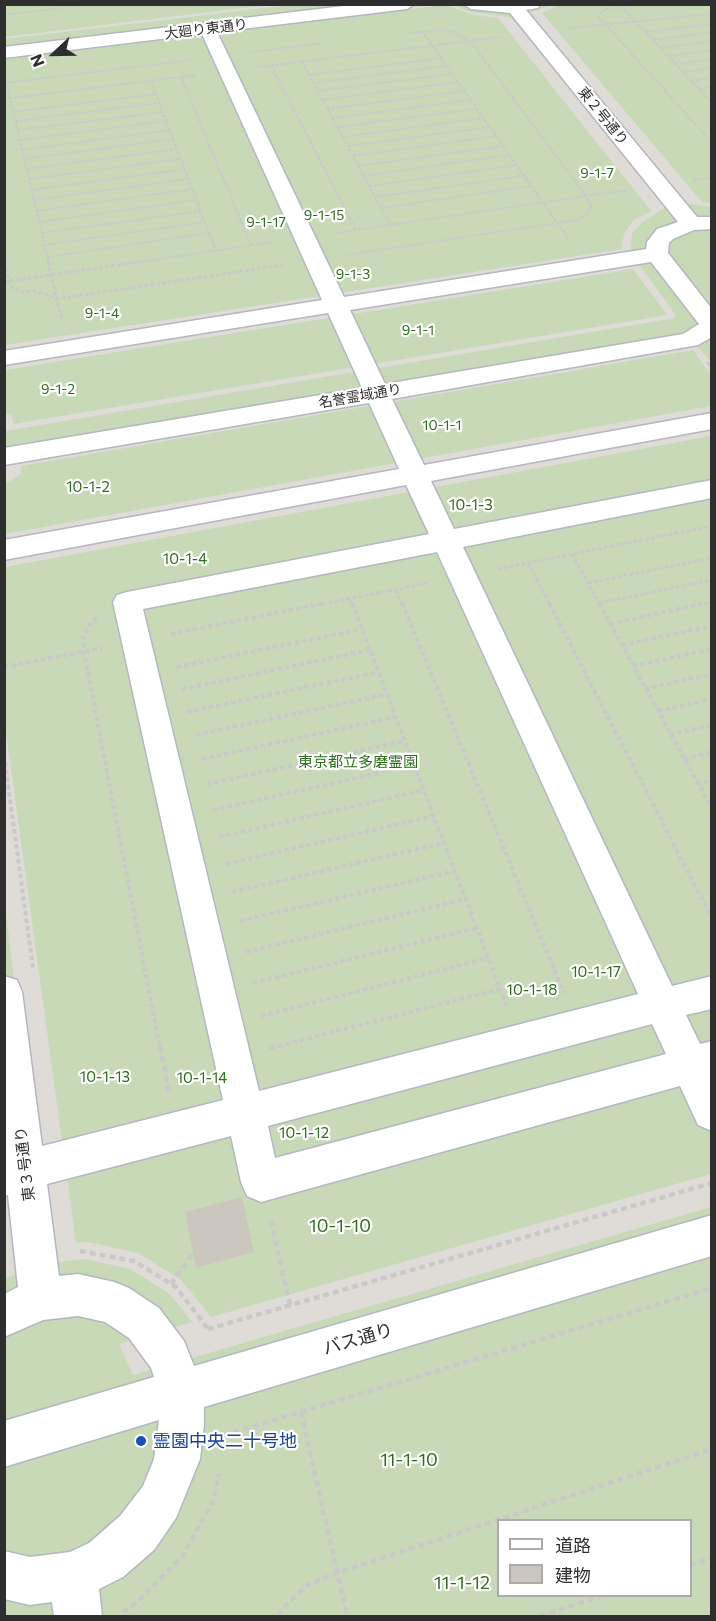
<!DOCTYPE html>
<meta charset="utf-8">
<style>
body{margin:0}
#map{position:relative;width:716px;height:1621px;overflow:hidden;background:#efe9e1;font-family:Commissioner,"Noto Sans JP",sans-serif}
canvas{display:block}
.frame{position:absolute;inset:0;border:6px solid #2e2e2e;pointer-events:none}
.legend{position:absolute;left:497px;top:1519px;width:195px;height:78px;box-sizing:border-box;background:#fff;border:2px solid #ababab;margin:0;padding:8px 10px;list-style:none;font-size:18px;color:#2e2e2e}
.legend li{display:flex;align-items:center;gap:12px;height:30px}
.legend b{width:30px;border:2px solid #ababab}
.north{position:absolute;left:24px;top:24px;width:60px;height:60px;-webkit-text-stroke:4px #fff;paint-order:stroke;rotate:248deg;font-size:16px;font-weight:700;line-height:24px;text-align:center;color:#2e2e2e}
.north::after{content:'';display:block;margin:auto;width:21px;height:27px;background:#2e2e2e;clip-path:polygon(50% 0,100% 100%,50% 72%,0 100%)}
</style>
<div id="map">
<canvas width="716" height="1621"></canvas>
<div class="frame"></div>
<ul class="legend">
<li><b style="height:8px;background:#fff"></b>道路</li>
<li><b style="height:16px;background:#cbc7bf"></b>建物</li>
</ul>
<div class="north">N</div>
</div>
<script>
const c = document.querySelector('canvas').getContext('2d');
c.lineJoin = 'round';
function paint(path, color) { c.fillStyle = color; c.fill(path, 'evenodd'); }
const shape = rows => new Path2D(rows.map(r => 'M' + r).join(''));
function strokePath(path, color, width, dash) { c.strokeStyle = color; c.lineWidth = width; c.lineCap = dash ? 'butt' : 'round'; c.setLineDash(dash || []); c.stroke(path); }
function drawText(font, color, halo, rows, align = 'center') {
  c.font = font + ' Commissioner,"Noto Sans JP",sans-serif'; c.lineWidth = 4.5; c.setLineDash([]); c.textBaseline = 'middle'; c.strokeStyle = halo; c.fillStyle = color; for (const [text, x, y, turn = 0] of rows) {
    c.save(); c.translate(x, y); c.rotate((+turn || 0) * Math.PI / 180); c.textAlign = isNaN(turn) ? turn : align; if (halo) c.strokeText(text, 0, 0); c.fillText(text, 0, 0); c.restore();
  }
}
const cemetery = shape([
 [4,5,711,5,711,1616,5,1616],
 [498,1520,690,1520,690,1596,498,1596]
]);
const plaza = shape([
 [276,4,289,5,5,39,5,37],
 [431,5,451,5,471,12,514,18,666,207,641,223,632,234,630,252,5,352,5,345,622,249,624,233,634,220,651,211,498,18,474,15,444,5,5,58,5,56],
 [551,5,559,5,542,13,702,202,711,203,711,207,686,203,530,16,531,12],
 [632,264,641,267,675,314,675,318,5,431,5,414,11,415,14,424,667,315,633,269,5,370,5,364],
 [696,345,711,362,711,375,693,350,21,466,21,474,5,484,5,465],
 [711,406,711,413,5,542,5,534],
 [711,428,711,435,700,438,5,567,4,558],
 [4,718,76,1243,87,1242,138,1253,181,1280,211,1317,711,1174,711,1207,133,1375,119,1344,192,1322,170,1294,130,1269,85,1259,48,1263,5,904],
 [4,1088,24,1270,5,1279,4,1279]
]);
const building = shape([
 [242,1197,254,1252,196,1268,185,1212]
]);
const pathFar3 = shape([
 [619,4,712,103],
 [654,4,609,8,601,12,599,17,712,143],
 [4,15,93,4],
 [569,28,712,14],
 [422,31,570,241],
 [645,32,712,24],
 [653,40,712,32],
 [660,48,712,41],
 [250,52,323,43],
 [668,56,712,50],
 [302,62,390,225],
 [675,64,712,59],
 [271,66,356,230],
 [258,67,501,37],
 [683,72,712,68],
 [309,75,441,58],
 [181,77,251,245],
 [151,81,216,251],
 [691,81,712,78],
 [6,82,49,264],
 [4,83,192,60],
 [313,83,447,66],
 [699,89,712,87],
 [318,91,452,74],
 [4,99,197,75],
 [322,100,458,82],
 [327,109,464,91],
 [13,112,156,94],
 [332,118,471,100],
 [15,121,159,103],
 [337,127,476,109],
 [17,130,163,112],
 [343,137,483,118],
 [20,140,166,121],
 [348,146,490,127],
 [22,150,170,130],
 [353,156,496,136],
 [24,159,173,139],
 [358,166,503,146],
 [27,169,177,149],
 [364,176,509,155],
 [29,179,181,159],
 [694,180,712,178],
 [370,186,517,165],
 [31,190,185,169],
 [375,197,523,176],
 [34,200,189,179],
 [381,208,531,186],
 [36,211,193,189],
 [39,222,197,200],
 [42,233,201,211],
 [335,233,627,190],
 [44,245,205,222],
 [346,255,577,220,587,215,591,207,586,196,470,41,453,32,441,30,408,33],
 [4,256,6,264],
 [47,257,209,233],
 [127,264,274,242]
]);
const pathFar2 = shape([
 [5,262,9,281,13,288,21,292,33,291,46,294,57,299,283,265],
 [48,262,62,321],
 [4,282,137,262],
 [707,362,712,369],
 [572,554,600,605],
 [528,563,550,605],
 [498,569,712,526],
 [588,583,712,558],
 [396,590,402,605],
 [350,599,352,605],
 [599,603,712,580],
 [317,605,428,583],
 [698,605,712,602]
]);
const pathFar1 = shape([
 [352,603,507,1007],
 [402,603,564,993],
 [549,603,712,918],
 [599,603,712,809],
 [97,618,91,622,83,638,84,652,160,1048],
 [610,624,705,603],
 [171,634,325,603],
 [622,645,712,626],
 [633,666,712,649],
 [4,667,102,648],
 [177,667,362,629],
 [182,689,370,650],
 [645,689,712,674],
 [658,711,712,699],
 [187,712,379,672],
 [196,735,387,694],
 [670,735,712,725],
 [4,755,33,968],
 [202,759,396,717],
 [684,759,712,752],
 [207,784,405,741],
 [697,784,712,780],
 [213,810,415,765],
 [219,837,424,790],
 [226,864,434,816],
 [232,892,444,843],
 [240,921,455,871],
 [246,952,466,899],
 [253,983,477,928],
 [261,1016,488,958],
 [271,1048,500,989]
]);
const path = shape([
 [160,1046,169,1092],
 [269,1048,276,1046],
 [271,1221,290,1305],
 [80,1251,134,1261,176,1287,208,1329],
 [171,1284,193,1253],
 [208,1329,712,1183],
 [301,1412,347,1616],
 [224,1435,712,1288],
 [690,1565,712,1557],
 [123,1612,136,1603,182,1557,214,1499,219,1474],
 [279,1616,282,1609,307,1585,337,1573,712,1449],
 [540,1616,601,1596]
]);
const minor = shape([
 [360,4,415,4,407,9,217,32,344,297,646,249,647,242,657,229,678,222,510,13,471,9,463,4,540,4,538,8,526,10,697,217,712,217,712,229,694,230,673,239,669,243,668,253,712,309,712,337,698,345,392,399,424,465,712,413,712,429,431,481,454,529,712,480,712,498,463,547,672,986,712,976,712,1009,686,1015,700,1044,712,1041,712,1131,698,1125,680,1086,261,1202,247,1196,241,1182,231,1136,47,1184,59,1276,78,1274,114,1282,129,1288,159,1308,184,1341,194,1366,712,1215,712,1256,204,1407,204,1425,200,1459,176,1518,154,1550,123,1577,99,1589,102,1616,54,1616,52,1602,30,1605,4,1599,4,1551,30,1557,70,1552,89,1543,120,1516,143,1486,154,1459,159,1420,4,1467,4,1421,154,1377,151,1368,129,1338,105,1322,78,1316,43,1320,4,1337,4,1294,18,1287,8,1195,4,1196,4,976,17,980,22,992,42,1146,223,1100,113,602,117,595,127,592,429,534,406,485,4,560,4,540,399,469,369,403,4,465,4,448,362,388,328,313,4,365,4,351,322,300,202,34,4,58,4,47,360,4],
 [651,262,699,324,683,334,385,384,350,310,651,262],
 [437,552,638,994,259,1091,143,609,437,552],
 [652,1024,666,1054,275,1158,268,1126,652,1024]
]);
const markers = [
 [141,1441,6,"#1a4fb4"]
];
const farStreetnames = [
 ["大廻り東通り",206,29,-7],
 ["東２号通り",603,116,51],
 ["名誉霊域通り",360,396,-10]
];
const farParknames = [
 ["9-1-7",597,173],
 ["9-1-15",324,215],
 ["9-1-17",266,222],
 ["9-1-3",353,274],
 ["9-1-4",102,313],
 ["9-1-1",418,330],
 ["9-1-2",58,389],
 ["10-1-1",442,425]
];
const parkNames = [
 ["10-1-2",88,487],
 ["10-1-3",471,505],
 ["10-1-4",185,559],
 ["東京都立多磨霊園",358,762],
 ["10-1-17",596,972],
 ["10-1-18",532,990],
 ["10-1-13",105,1077],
 ["10-1-14",202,1078],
 ["10-1-12",304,1133]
];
const streetNames = [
 ["東３号通り",25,1164,-97]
];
const nearParknames = [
 ["10-1-10",340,1226],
 ["11-1-10",409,1460],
 ["11-1-12",462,1583]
];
const nearStreetnames = [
 ["バス通り",358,1339,-16]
];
const nearTransitnames = [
 ["霊園中央二十号地",153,1441]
];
paint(cemetery, '#c8d9b8');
paint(plaza, '#dfdcd8');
paint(building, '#cbc7bf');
strokePath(minor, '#b4b7c1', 3);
strokePath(pathFar3, '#c9c9c9', 2, [3, 1.5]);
strokePath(pathFar2, '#c9c9c9', 3, [4, 2]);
strokePath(pathFar1, '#c9c9c9', 4, [4.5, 3]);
strokePath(path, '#c9c9c9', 4.5, [6, 4]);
paint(minor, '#fff');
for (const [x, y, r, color] of markers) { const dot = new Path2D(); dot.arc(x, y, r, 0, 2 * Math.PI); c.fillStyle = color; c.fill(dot); strokePath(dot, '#fff', 2); }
drawText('14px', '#2e2e2e', '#fff', farStreetnames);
drawText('14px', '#2c6e1b', '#fff', farParknames);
drawText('15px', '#2c6e1b', '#fff', parkNames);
drawText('15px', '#2e2e2e', '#fff', streetNames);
drawText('18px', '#2c6e1b', '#fff', nearParknames);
drawText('18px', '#2e2e2e', '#fff', nearStreetnames);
drawText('18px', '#164399', '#fff', nearTransitnames, 'left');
</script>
